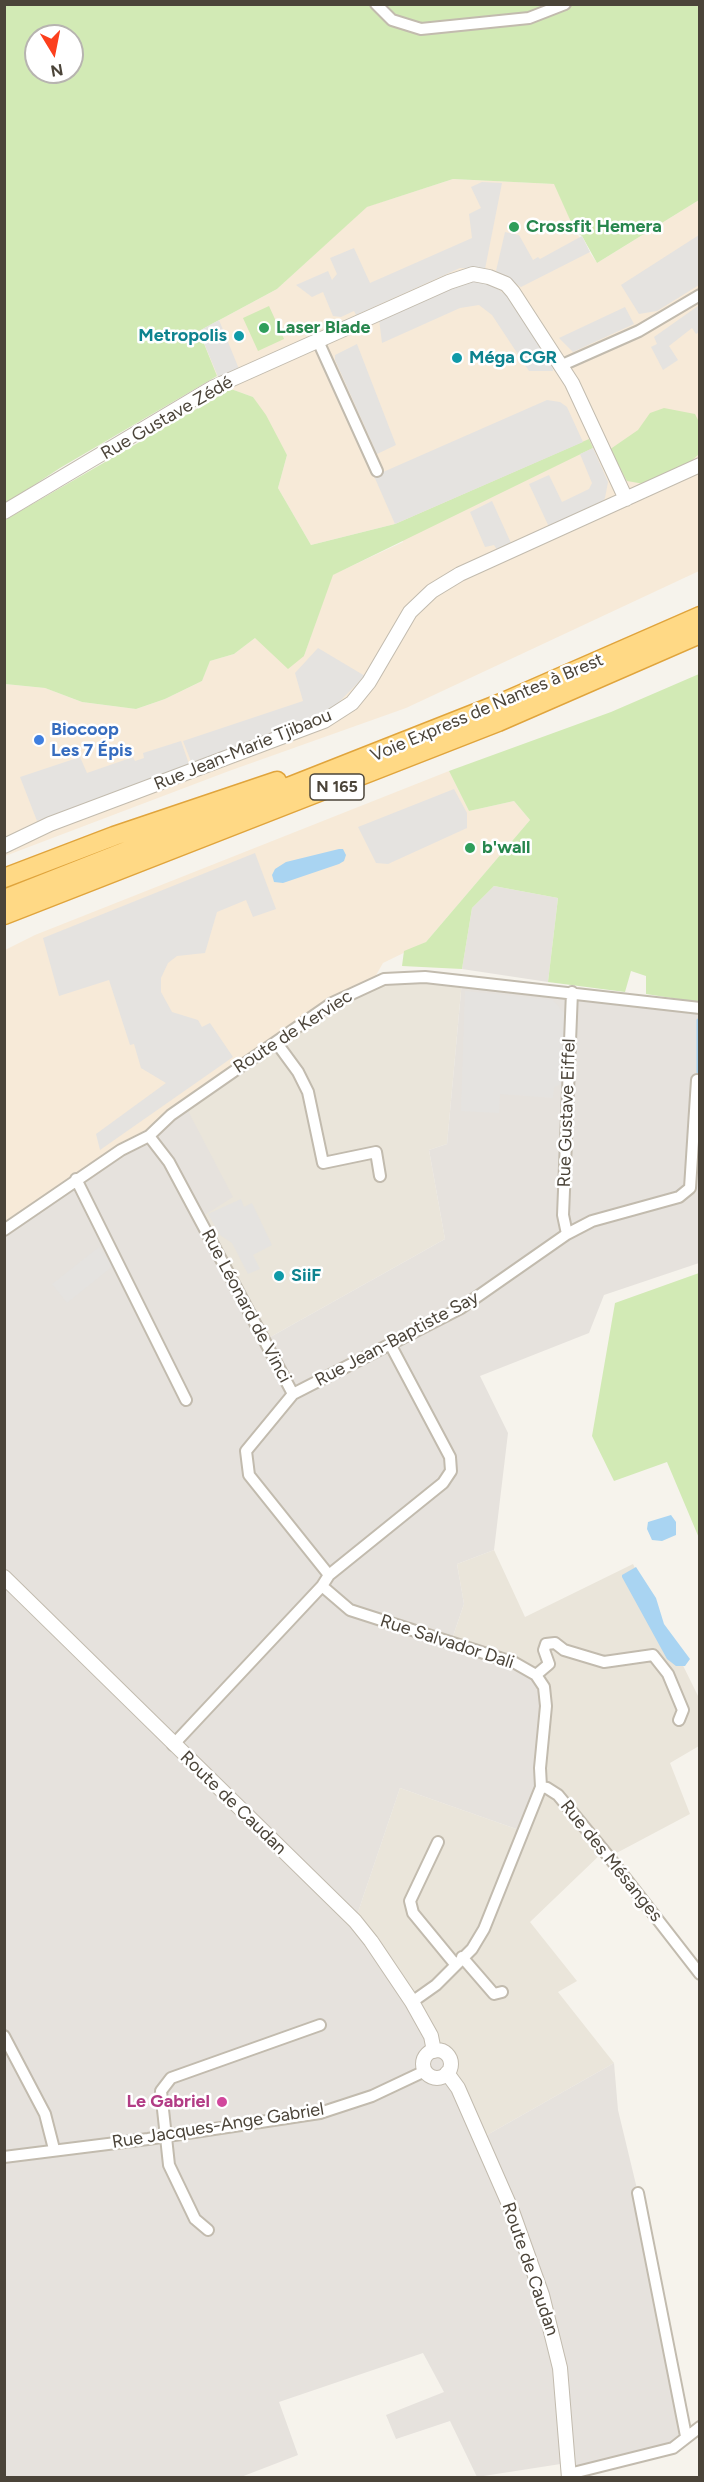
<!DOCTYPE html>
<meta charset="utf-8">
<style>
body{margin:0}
#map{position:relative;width:704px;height:2482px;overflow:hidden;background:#f6f3ec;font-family:Figtree,sans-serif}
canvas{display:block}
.frame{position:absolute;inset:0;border:6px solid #4b4439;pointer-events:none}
.north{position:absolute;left:24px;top:24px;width:60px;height:60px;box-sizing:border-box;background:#fff;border:2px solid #b7b4b0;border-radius:50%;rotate:170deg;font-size:16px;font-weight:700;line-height:24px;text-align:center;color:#4b4439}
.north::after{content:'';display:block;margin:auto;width:21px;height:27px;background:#fc3f1d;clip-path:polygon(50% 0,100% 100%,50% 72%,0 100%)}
</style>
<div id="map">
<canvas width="704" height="2482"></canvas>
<div class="frame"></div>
<div class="north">N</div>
</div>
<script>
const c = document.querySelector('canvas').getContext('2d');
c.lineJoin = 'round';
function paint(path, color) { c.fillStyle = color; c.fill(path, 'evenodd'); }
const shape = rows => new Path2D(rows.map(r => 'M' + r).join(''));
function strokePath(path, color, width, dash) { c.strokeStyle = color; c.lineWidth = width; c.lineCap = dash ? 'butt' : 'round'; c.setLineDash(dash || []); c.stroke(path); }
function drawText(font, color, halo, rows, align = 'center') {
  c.font = font + ' Figtree,sans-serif'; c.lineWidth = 5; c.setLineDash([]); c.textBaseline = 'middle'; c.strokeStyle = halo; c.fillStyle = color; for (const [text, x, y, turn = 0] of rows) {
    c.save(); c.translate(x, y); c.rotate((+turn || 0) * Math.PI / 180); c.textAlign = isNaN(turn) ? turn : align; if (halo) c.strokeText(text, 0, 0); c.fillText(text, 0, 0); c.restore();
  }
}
const residential = shape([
 [462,981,447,1144,429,1150,445,1239,265,1340,199,1219,185,1105,371,984],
 [494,1550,525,1617,633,1564,699,1698,699,1746,670,1763,690,1814,609,1857,604,1851,530,1922,577,1981,558,1992,614,2063,480,2139,431,2036,355,1921,400,1788,522,1831,451,1642,464,1604,457,1564]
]);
const commercial = shape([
 [453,179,555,184,575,231,597,263,699,200,699,571,406,708,229,771,5,856,5,684,45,688,82,702,136,709,165,699,202,681,210,661,234,654,255,638,304,656,332,575,403,542,395,524,311,545,278,488,287,455,253,397,231,389,217,376,199,331,277,289,366,207],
 [449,771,469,811,514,801,530,820,426,942,383,963,371,984,352,992,5,1230,5,950,35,935]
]);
const industrial = shape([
 [494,886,558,898,548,982,462,969,472,908],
 [462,981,699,1008,699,1263,604,1295,589,1333,480,1376,508,1433,494,1550,457,1564,464,1604,451,1642,515,1663,544,1687,541,1787,522,1831,400,1788,355,1921,431,2036,452,2055,464,2104,480,2139,614,2063,618,2110,638,2193,686,2436,673,2448,569,2474,567,2463,477,2477,450,2421,396,2439,386,2415,444,2392,423,2353,279,2402,298,2455,241,2477,5,2477,4,1230,185,1105,233,1197,200,1218,265,1340,445,1239,429,1150,447,1144]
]);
const green = shape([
 [5,5,699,5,699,200,597,263,582,236,575,231,554,184,453,179,367,207,277,289,199,331,217,376,60,468,5,504],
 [36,36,72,36,72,72,36,72],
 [269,306,284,339,258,351,243,318],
 [231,389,253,397,266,415,287,455,278,488,311,545,395,524,589,439,593,448,333,575,304,656,288,669,255,638,234,654,210,661,202,681,165,699,136,709,82,702,45,688,5,684,5,520],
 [664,408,695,414,699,422,699,454,686,466,650,485,627,481,609,450,638,430,650,413],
 [699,674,699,1000,697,1002,646,994,646,976,631,971,625,992,548,982,558,898,494,886,472,908,462,969,402,966,404,951,426,942,530,820,514,801,469,811,449,771,611,712],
 [699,1273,700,1273,699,1538,667,1462,614,1481,592,1436,615,1303]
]);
const parking = shape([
 [482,182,502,183,485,269,460,268,356,315,354,311,341,317,333,316,323,292,312,297,296,285,328,271,332,280,337,274,330,258,354,248,370,283,472,238,469,214,481,208,471,187],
 [505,232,519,235,533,260,538,257,540,259,582,236,590,252,521,287,496,271],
 [699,235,699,285,657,311,639,314,621,285],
 [469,281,490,283,506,295,552,363,553,371,529,371,492,315,479,305,460,308,382,343,379,319],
 [698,306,699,332,696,334,692,328,669,346,678,360,663,370,651,347,657,344,654,337],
 [625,307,634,324,573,352,559,338],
 [219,320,239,369,219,379,199,331],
 [357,344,396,445,377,454,335,360,335,355],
 [547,400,560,402,567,407,583,442,395,524,374,476],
 [593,448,608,482,605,498,601,503,549,527,529,484,549,475,562,502,589,489,592,483,580,454],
 [492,501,511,543,497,550,494,545,485,547,470,512],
 [318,648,365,676,325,716,192,764,183,741,303,701,295,673],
 [181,741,189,764,37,821,20,777,80,757,87,773,133,757,135,761,144,758,143,753],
 [454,789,467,813,467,828,388,864,376,863,358,827],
 [255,853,276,909,253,917,246,900,217,912,205,953,177,956,168,963,161,978,161,992,172,1012,198,1020,202,1027,210,1023,233,1057,100,1150,96,1134,166,1083,141,1068,134,1044,130,1045,109,980,59,996,43,938],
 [465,991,553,1000,565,1014,561,1084,554,1087,553,1098,500,1094,499,1113,461,1111],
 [241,1199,244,1207,252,1203,272,1245,253,1255,260,1269,248,1274,232,1243,220,1235,208,1214],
 [99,1247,113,1266,67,1303,52,1284]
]);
const water = shape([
 [339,849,343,849,346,855,344,861,339,864,283,883,274,882,272,875,275,869,286,862],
 [671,1515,676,1522,676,1535,662,1541,652,1540,647,1529,648,1522],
 [636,1567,656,1598,664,1624,690,1659,685,1666,676,1666,667,1659,622,1577,622,1575]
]);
const stream = shape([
 [698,1020,698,1077]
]);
const minor = shape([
 [376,4,392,20,421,29,529,18,565,4],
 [318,341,377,471],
 [560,366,639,331,700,295],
 [276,1042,298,1072,308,1092,323,1163,376,1152,380,1176],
 [149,1136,169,1162,293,1394,246,1451,249,1475,329,1575,322,1586,173,1745],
 [76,1179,186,1400],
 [4,1230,121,1150,149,1136,171,1115,332,1003,384,979,425,977,700,1008],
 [567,1234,563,1215,572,992],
 [293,1394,461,1308,567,1234,592,1221,679,1197,690,1188,697,1080],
 [329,1575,443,1483,451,1471,450,1457,390,1344],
 [322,1586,350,1610,515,1663,536,1675,544,1687,546,1706,540,1768,541,1787],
 [536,1675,549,1664,544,1650,546,1644,555,1643,564,1650,604,1662,653,1655,668,1674,683,1710,679,1720],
 [438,1842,410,1901,413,1913,455,1964],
 [462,1957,494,1994,502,1992],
 [412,2002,436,1985,472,1949,484,1929,541,1787,547,1788,558,1795,609,1857,700,1974],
 [4,2036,45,2114,54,2149],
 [4,2157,148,2139,320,2113,372,2096,425,2071],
 [638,2193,686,2436],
 [208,2230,195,2219,169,2165,161,2091,171,2078,320,2025],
 [569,2474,673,2448,700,2427]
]);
const tertiary = shape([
 [4,512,212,388,449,282,473,274,489,277,506,284,513,292,572,383,626,499],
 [4,846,50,824,324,721,352,703,369,682,410,612,432,591,460,574,700,465],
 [4,1577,355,1921,371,1941,412,2002,431,2036,434,2051],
 '423 2064a14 14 0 1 1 28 0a14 14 0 1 1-28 0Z',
 [447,2073,458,2088,512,2211,542,2295,560,2368,569,2478]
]);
const trunk = shape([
 [4,878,114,836,277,781],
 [4,899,501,703,700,616],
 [4,915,498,722,700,634]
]);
const markers = [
 [514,227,6,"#2e9e5b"],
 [264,328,6,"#2e9e5b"],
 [239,336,6,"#0f9aa8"],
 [457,358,6,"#0f9aa8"],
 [39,740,6,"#3f7fe0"],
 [470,848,6,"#2e9e5b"],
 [279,1276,6,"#0f9aa8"],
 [222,2102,6,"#d1479c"]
];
const shields = [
 [337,787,54]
];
const shieldNames = [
 ["N 165",337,787]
];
const leisureNames = [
 ["Crossfit Hemera",526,227],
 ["Laser Blade",276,328],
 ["b'wall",482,848]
];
const cultureNames = [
 ["Metropolis",227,336,"right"],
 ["Méga CGR",469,358],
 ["SiiF",291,1276]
];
const streetNames = [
 ["Rue Gustave Zédé",167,418,-30],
 ["Voie Express de Nantes à Brest",487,708,-23],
 ["Rue Jean-Marie Tjibaou",243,750,-22],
 ["Route de Kerviec",293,1032,-33],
 ["Rue Gustave Eiffel",567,1113,-88],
 ["Rue Léonard de Vinci",246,1306,62],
 ["Rue Jean-Baptiste Say",397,1339,-28],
 ["Rue Salvador Dali",447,1642,18],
 ["Route de Caudan",233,1803,44],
 ["Rue des Mésanges",611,1861,51],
 ["Rue Jacques-Ange Gabriel",218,2126,-9],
 ["Route de Caudan",530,2269,71]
];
const shopNames = [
 ["Biocoop",51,730],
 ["Les 7 Épis",51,751]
];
const hotelNames = [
 ["Le Gabriel",210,2102]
];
paint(residential, '#eae5da');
paint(commercial, '#f7ead8');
paint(industrial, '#e6e2dd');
paint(green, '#d2eab5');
paint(parking, '#e5e3e0');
paint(water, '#a9d4f2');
strokePath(stream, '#a9d4f2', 3);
strokePath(minor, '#c2bbae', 14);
strokePath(tertiary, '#c2bbae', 16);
strokePath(trunk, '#e0a43c', 21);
strokePath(minor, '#fff', 10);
strokePath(tertiary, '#fff', 14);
strokePath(trunk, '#ffd985', 18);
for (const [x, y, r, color] of markers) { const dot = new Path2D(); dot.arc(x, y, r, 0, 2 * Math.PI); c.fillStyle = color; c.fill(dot); strokePath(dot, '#fff', 2); }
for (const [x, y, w] of shields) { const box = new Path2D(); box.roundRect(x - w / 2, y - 13, w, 26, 4.5); c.fillStyle = '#fff'; c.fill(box); strokePath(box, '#4b4439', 1.5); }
drawText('bold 16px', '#4b4439', null, shieldNames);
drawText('bold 18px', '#27864d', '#fff', leisureNames, 'left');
drawText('bold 18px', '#0d838f', '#fff', cultureNames, 'left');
drawText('18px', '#4b4439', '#fff', streetNames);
drawText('bold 18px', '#366cbe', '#fff', shopNames, 'left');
drawText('bold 18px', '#b23c85', '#fff', hotelNames, 'right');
</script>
